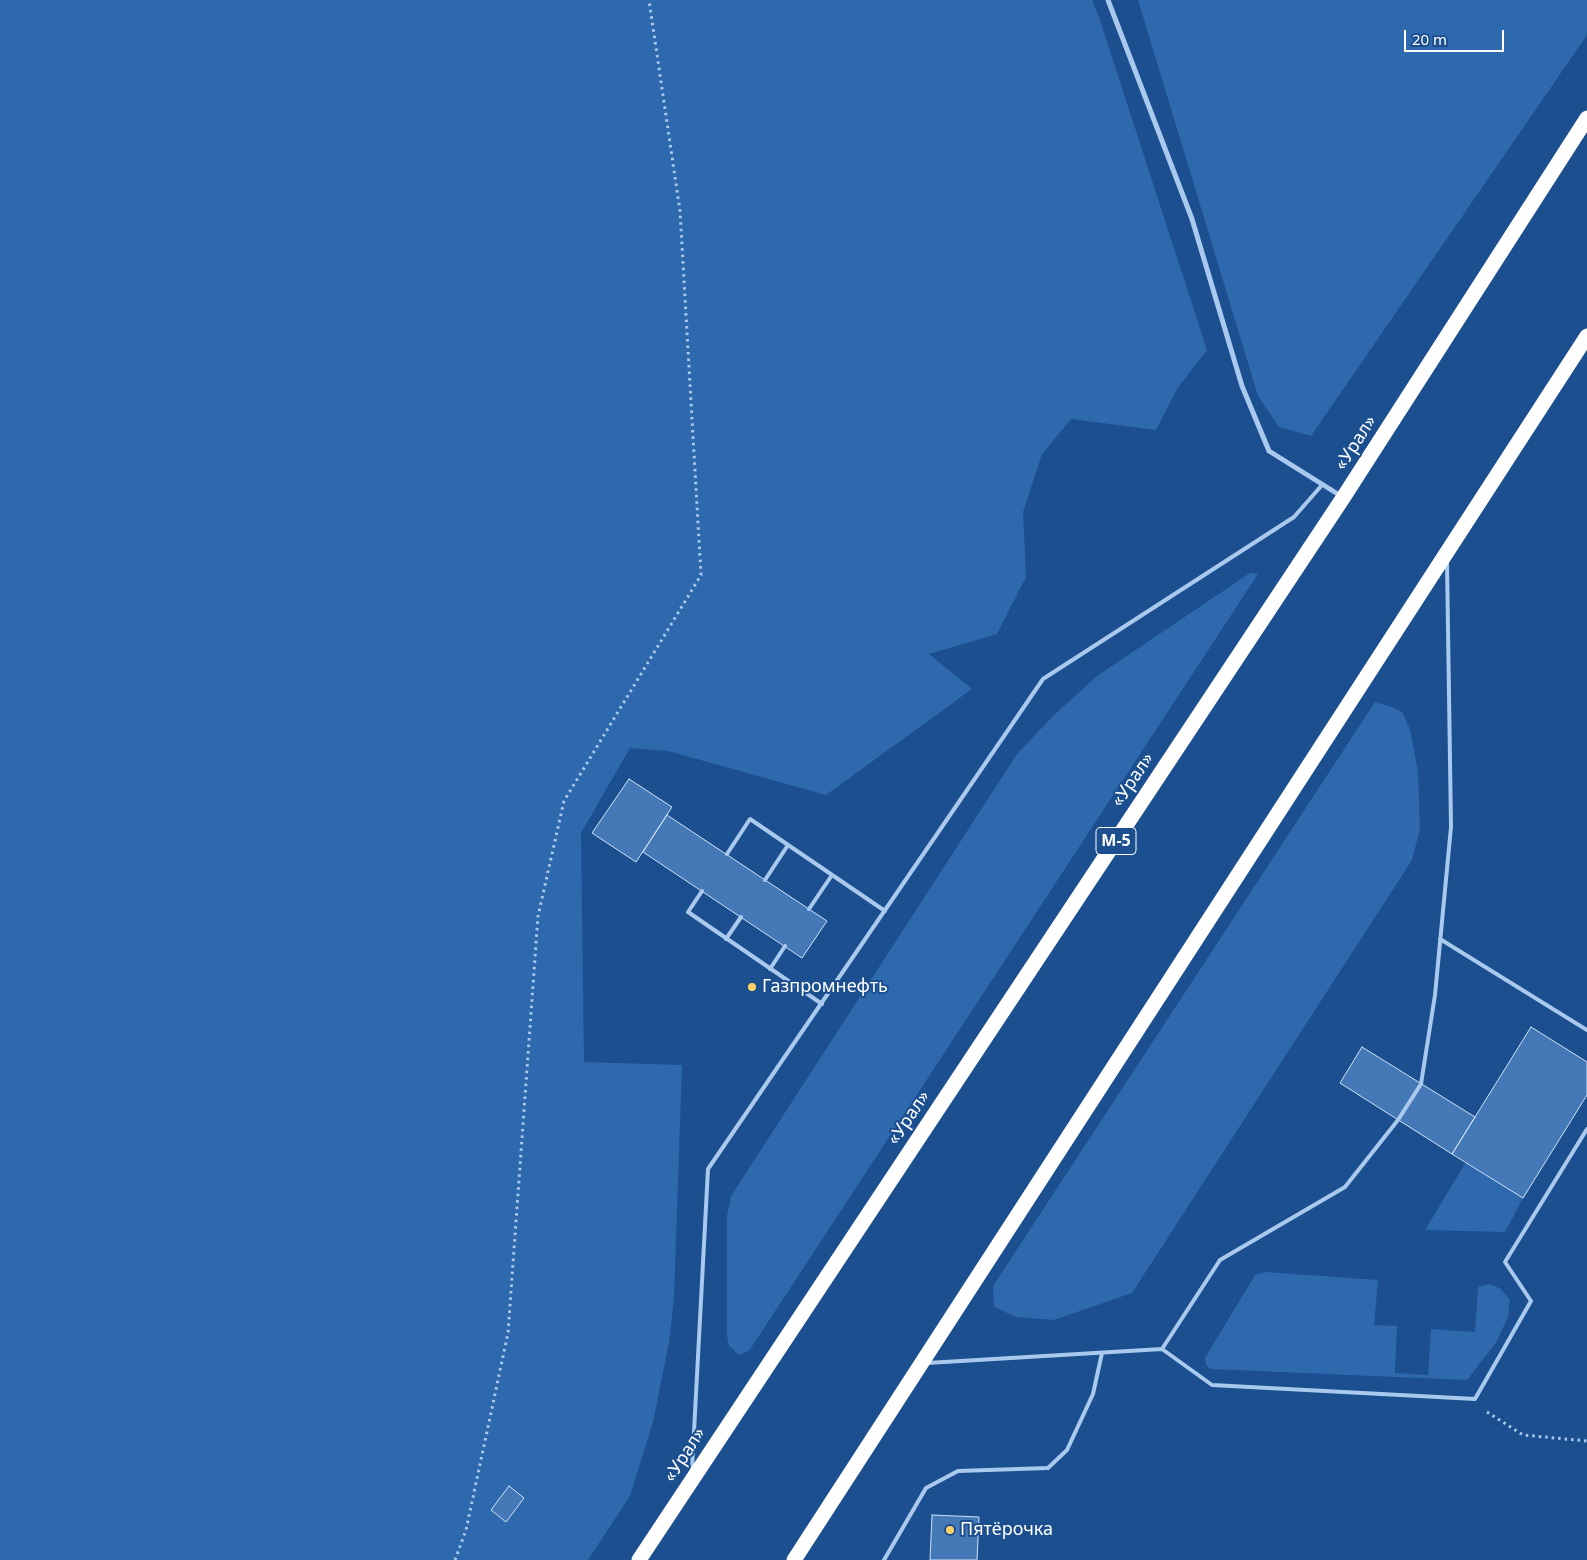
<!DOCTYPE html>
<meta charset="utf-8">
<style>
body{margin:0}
#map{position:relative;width:1587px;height:1560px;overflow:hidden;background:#1b4f8f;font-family:"Noto Sans",sans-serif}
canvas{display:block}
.scale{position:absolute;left:1404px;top:30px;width:100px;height:22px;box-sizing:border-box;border:2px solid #fff;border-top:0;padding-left:6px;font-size:15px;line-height:18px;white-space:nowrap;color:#fff;-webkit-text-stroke:4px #1b4f8f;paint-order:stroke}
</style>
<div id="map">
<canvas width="1587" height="1560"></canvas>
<div class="scale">20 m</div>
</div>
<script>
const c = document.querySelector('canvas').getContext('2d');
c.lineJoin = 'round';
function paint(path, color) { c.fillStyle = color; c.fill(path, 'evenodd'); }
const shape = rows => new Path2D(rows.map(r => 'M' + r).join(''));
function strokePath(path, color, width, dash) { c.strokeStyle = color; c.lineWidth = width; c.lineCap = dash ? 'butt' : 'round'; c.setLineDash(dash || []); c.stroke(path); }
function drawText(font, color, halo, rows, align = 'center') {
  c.font = font + ' "Noto Sans",sans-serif'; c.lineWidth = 4; c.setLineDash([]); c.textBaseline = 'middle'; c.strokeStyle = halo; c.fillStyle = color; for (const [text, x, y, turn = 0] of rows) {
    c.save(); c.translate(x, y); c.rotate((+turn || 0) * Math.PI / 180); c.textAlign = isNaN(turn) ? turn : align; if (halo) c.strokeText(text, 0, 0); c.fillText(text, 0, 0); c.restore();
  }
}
const green = shape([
 [0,0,1092,0,1099,17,1207,350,1177,389,1156,430,1071,419,1042,454,1023,512,1026,577,997,634,929,654,972,689,826,795,668,751,630,748,581,833,584,1062,682,1065,674,1298,669,1342,653,1422,630,1496,588,1560,0,1560],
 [1138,0,1587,0,1587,35,1311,436,1279,427,1258,396],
 [1250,573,1258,574,749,1351,739,1355,729,1346,727,1335,727,1216,731,1196,1017,754,1053,716,1097,676],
 [1375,702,1392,707,1402,712,1410,729,1418,772,1420,829,1412,860,1132,1293,1054,1320,1016,1317,994,1307,993,1286],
 [1466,1162,1523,1198,1505,1232,1425,1230],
 [1266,1272,1378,1280,1374,1325,1397,1326,1395,1373,1428,1375,1431,1329,1475,1332,1478,1287,1490,1284,1501,1289,1510,1300,1508,1317,1497,1341,1467,1380,1211,1369,1206,1365,1205,1358,1255,1275]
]);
const building = shape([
 [629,779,672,807,636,862,592,833,629,779],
 [667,815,827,921,802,958,643,852,667,815],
 [1531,1027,1587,1062,1587,1095,1523,1198,1452,1154,1531,1027],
 [1362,1047,1475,1117,1452,1154,1340,1083,1362,1047],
 [509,1486,524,1498,506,1522,491,1510,509,1486],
 [932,1515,979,1517,977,1560,930,1560,932,1515]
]);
const path = shape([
 [1487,1412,1523,1435,1587,1441],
 [455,1560,466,1530,508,1333,538,916,564,801,701,575,680,211,649,0]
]);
const lane = shape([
 [727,854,750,819,885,911],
 [765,880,788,845],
 [702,891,688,912,822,1004],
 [809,909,832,875],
 [726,939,741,917],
 [1440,939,1587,1030],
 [770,969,785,946],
 [1162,1349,1212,1385,1475,1399,1531,1301,1505,1262,1587,1129],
 [927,1363,1162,1349,1220,1260,1345,1187,1398,1120,1421,1084,1435,995,1451,827,1447,562],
 [692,1469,708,1169,1043,679,1294,517,1322,485],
 [884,1560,926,1488,958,1471,1048,1468,1067,1450,1093,1394,1102,1353]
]);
const street = shape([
 [1108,0,1192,219,1242,386,1269,451,1341,496]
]);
const highway = shape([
 [639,1560,1343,498,1587,118],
 [794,1560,1587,336]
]);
const markers = [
 [752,987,5,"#ffd166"],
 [950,1530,5,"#ffd166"]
];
const shields = [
 [1116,841,40]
];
const shieldNames = [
 ["М-5",1116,841]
];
const streetNames = [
 ["«Урал»",1356,443,-57],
 ["«Урал»",1133,780,-56],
 ["«Урал»",909,1118,-56],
 ["«Урал»",685,1455,-57]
];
const poiNames = [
 ["Газпромнефть",762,987],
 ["Пятёрочка",960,1530]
];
paint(green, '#2e69ad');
paint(building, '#4478b7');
strokePath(building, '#cfe3fa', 1);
strokePath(path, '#a9c9ee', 3, [2.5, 4]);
strokePath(lane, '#a9c9ee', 4);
strokePath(street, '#a9c9ee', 5);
strokePath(highway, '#fff', 15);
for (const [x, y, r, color] of markers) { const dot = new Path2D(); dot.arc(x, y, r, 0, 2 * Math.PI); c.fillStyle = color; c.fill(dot); strokePath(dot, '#1b4f8f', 2); }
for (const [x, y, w] of shields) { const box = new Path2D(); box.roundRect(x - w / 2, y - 13.5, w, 27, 4); c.fillStyle = '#1b4f8f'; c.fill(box); strokePath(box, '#fff', 1); }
drawText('bold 16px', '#fff', null, shieldNames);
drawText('18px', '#fff', '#1b4f8f', streetNames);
drawText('18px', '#fff', '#1b4f8f', poiNames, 'left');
</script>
